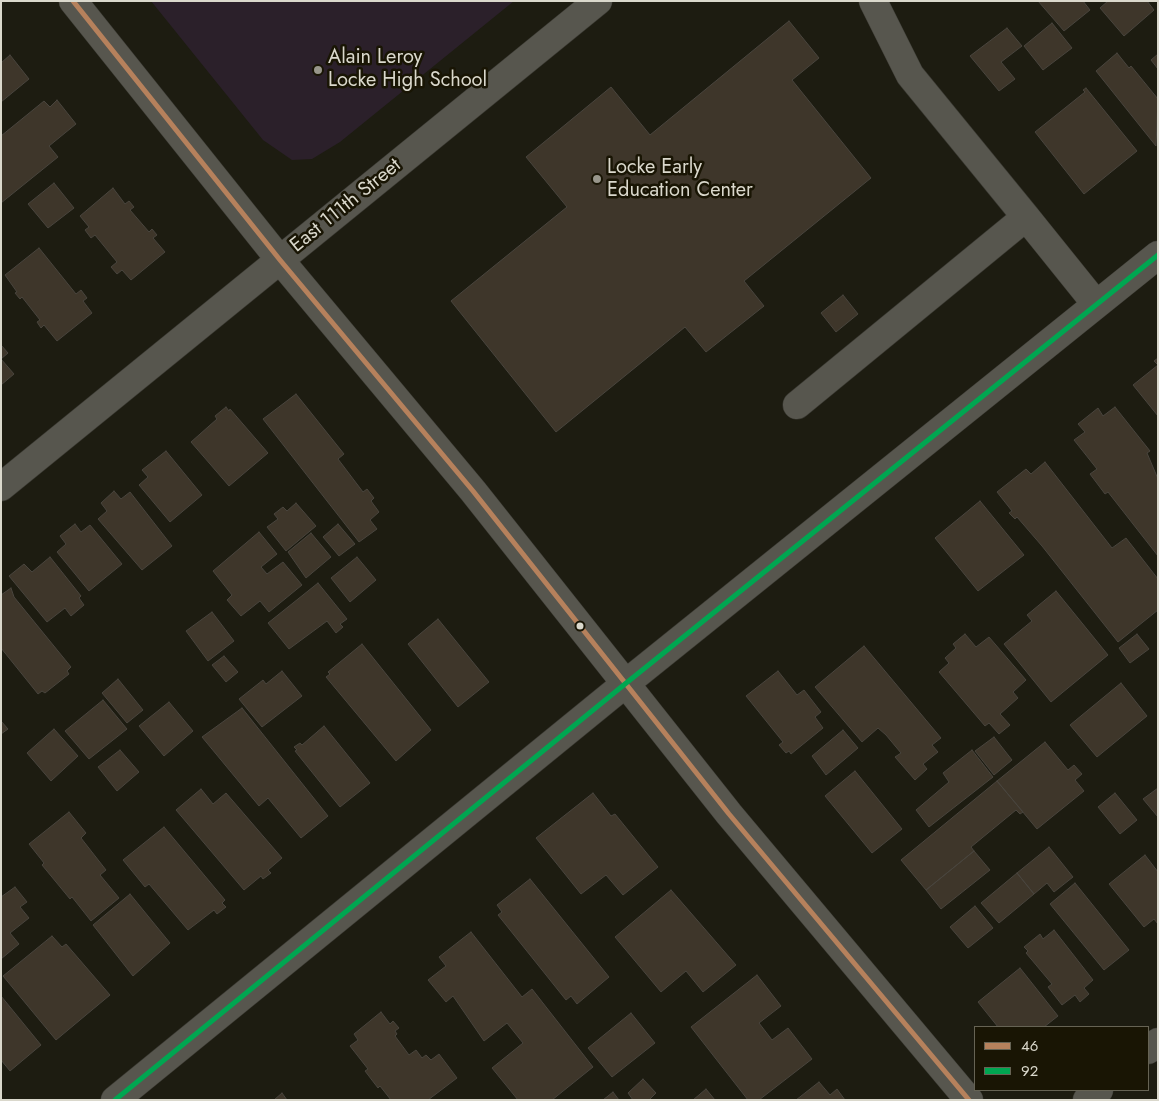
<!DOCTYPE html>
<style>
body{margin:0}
#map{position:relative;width:1159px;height:1101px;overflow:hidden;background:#1d1c11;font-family:Jost,sans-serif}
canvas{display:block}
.frame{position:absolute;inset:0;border:2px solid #dad8cc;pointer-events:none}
.legend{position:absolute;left:974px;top:1026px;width:175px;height:65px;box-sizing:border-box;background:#191504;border:1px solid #666354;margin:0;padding:6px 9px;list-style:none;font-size:15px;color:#dad8cc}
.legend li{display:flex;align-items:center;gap:10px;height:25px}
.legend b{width:25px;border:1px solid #666354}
</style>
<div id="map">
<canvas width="1159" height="1101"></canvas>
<div class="frame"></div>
<ul class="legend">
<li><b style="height:6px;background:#b6815c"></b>46</li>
<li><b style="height:6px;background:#00a651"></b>92</li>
</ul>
</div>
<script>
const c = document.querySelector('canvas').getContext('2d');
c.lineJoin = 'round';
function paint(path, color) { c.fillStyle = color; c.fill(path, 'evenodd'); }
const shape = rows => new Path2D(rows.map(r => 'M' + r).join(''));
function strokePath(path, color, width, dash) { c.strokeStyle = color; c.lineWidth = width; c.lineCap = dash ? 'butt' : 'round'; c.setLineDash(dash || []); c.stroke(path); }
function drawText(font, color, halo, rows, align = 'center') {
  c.font = font + ' Jost,sans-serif'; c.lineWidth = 5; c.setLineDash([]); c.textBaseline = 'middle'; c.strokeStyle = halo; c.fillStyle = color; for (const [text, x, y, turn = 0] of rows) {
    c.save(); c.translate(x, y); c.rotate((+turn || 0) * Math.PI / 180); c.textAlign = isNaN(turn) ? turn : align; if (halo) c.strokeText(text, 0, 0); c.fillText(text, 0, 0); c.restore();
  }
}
const education = shape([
 [151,1,514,1,340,142,312,159,292,160,263,140]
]);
const building = shape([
 [1038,1,1083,1,1090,10,1064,31,1038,1],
 [1108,1,1147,1,1154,10,1124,36,1100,8,1108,1],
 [789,21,819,58,792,80,871,178,744,281,764,306,706,352,685,327,556,432,451,301,567,207,526,157,611,87,650,135,789,21],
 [1052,23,1072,48,1043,70,1024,46,1052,23],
 [1007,28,1022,46,1001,62,1015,79,999,91,970,56,1007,28],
 [1117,53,1129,68,1131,66,1158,99,1156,146,1096,71,1117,53],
 [1158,54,1158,69,1151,60,1158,54],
 [10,55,29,79,1,102,1,63,10,55],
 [1086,88,1137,151,1084,194,1035,132,1085,92,1083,90,1086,88],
 [57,100,76,124,49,146,58,157,1,203,1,136,44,101,50,107,57,100],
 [54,183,74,208,48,228,28,204,54,183],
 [113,188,125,204,129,201,134,207,130,210,149,232,152,229,157,235,153,238,165,252,131,280,122,270,117,274,111,267,117,262,95,235,91,238,85,230,89,227,80,216,113,188],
 [39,248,76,294,81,290,87,298,83,301,92,313,57,341,44,325,41,328,37,322,40,320,22,297,20,299,15,293,17,292,5,275,39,248],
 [843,295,858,314,836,332,821,313,843,295],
 [1,345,8,353,1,359,14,374,1,385,1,345],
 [1158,358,1158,416,1133,385,1158,365,1154,361,1158,358],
 [296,394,344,454,338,459,363,492,367,489,374,498,371,501,379,512,370,520,377,529,359,542,263,419,296,394],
 [226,407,229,411,230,409,268,453,229,486,191,442,217,419,215,416,226,407],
 [1115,407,1150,451,1147,453,1158,479,1158,556,1108,492,1105,494,1090,474,1097,469,1074,440,1085,432,1078,424,1098,408,1103,416,1115,407],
 [166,451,202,495,170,522,139,485,148,477,142,470,166,451],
 [1045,462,1112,548,1126,538,1158,579,1158,610,1118,642,1042,546,1017,517,1015,519,1009,513,1012,511,997,492,1026,469,1031,474,1045,462],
 [114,491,121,499,130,492,172,546,142,570,98,519,107,511,101,503,114,491],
 [980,501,1024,555,978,591,935,538,980,501],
 [296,503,316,526,286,551,267,527,278,519,274,514,283,507,287,511,296,503],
 [75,524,81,532,90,525,122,564,89,591,57,552,66,544,60,536,75,524],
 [338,524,355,544,339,556,323,537,338,524],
 [259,532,277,554,261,567,267,574,283,562,302,585,269,612,260,601,241,616,227,600,232,595,213,571,259,532],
 [311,533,331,557,306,578,288,552,311,533],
 [50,557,81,596,79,598,84,605,71,616,65,608,47,622,9,576,24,564,32,572,50,557],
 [357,557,376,580,350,602,331,578,357,557],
 [318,583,347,619,340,624,343,627,336,633,327,621,289,649,268,623,318,583],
 [11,588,14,597,71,667,67,671,69,674,45,693,42,691,38,694,1,648,1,595,11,588],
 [1056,591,1108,655,1051,702,1004,644,1032,621,1027,615,1056,591],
 [212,612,234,641,208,661,186,631,212,612],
 [438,619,489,682,458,707,408,644,438,619],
 [965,634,976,647,989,637,1026,680,1013,692,1018,698,1000,714,1010,725,999,734,989,723,985,726,939,672,949,663,945,658,956,648,953,644,965,634],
 [1137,634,1149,649,1130,663,1119,648,1137,634],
 [362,644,431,730,396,761,326,677,330,674,328,672,362,644],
 [864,646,941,738,932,745,938,752,923,764,927,769,915,780,895,757,901,753,886,735,878,728,862,742,815,687,864,646],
 [224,656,238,672,226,682,212,665,224,656],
 [282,671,302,696,262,727,239,699,263,680,266,684,282,671],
 [778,671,797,695,804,690,821,712,815,717,823,728,791,754,789,751,786,753,779,745,783,742,746,696,778,671],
 [118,679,143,710,127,723,102,693,118,679],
 [1121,683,1147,716,1097,757,1070,725,1121,683],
 [103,700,127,729,89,759,65,731,103,700],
 [169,702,193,731,164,756,139,726,169,702],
 [242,708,328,816,301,838,268,798,259,806,202,737,242,708],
 [1,721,8,729,1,734,1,721],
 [324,726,370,783,340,807,295,751,297,750,294,747,300,743,302,745,324,726],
 [54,729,78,756,51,781,27,753,54,729],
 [843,730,858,748,826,775,812,756,843,730],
 [994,737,1012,760,994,775,975,751,994,737],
 [1045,742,1068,770,1074,765,1082,774,1075,780,1084,791,1037,829,997,781,1045,742],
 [120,750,139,772,117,791,98,767,120,750],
 [972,750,993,777,929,827,916,810,949,782,943,773,972,750],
 [855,771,902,829,872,853,825,796,855,771],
 [997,781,1023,812,1020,814,1016,810,971,847,974,851,926,890,901,860,997,781],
 [1158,788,1158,817,1143,799,1158,788],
 [201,789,213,804,226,793,282,858,268,870,271,873,263,879,261,876,244,890,176,810,201,789],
 [593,793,611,816,615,814,658,867,623,895,606,875,581,894,536,838,593,793],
 [1115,793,1137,820,1120,834,1098,807,1115,793],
 [69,812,86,833,81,838,106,870,100,875,119,898,91,921,72,897,70,899,42,865,44,863,29,844,69,812],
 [164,827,225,900,222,903,226,907,217,914,214,910,188,930,149,884,145,887,123,860,164,827],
 [1049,847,1073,877,1054,892,1047,883,1034,894,1017,873,1049,847],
 [974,851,990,870,941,909,926,890,974,851],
 [1145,855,1158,872,1158,924,1154,919,1144,927,1109,884,1145,855],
 [1017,873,1034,894,999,923,981,903,1017,873],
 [530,879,609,977,577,1004,571,996,566,1000,498,915,502,912,497,905,530,879],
 [1075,883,1129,950,1104,970,1050,904,1075,883],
 [15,887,27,902,20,907,29,918,10,933,19,944,1,959,1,897,15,887],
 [671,890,736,965,703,992,686,971,661,992,615,937,671,890],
 [130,894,170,943,133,976,93,925,130,894],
 [975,906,993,928,968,948,950,927,975,906],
 [1054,930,1093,980,1084,988,1089,994,1080,1002,1075,995,1062,1005,1048,987,1052,984,1026,953,1028,951,1024,947,1040,934,1043,939,1054,930],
 [471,932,522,997,532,989,593,1067,552,1100,518,1100,492,1068,523,1043,507,1023,484,1041,453,996,446,1002,428,980,446,966,439,957,471,932],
 [52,936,62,947,66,944,110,995,56,1040,3,976,52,936],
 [1020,968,1058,1016,1044,1027,998,1027,978,1002,1020,968],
 [757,975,781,1006,759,1023,772,1040,788,1028,812,1059,759,1100,748,1100,691,1027,757,975],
 [1,996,41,1045,10,1071,1,1060,1,996],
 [381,1012,390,1024,393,1021,399,1028,395,1031,397,1034,395,1036,409,1055,416,1050,422,1058,426,1055,431,1060,439,1054,457,1078,428,1100,391,1100,380,1086,378,1088,365,1071,368,1069,350,1046,358,1040,354,1034,381,1012],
 [631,1013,655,1043,612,1077,588,1048,631,1013],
 [643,1079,656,1093,649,1100,633,1100,628,1093,643,1079],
 [819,1082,830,1095,837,1089,845,1100,796,1100,819,1082],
 [706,1089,715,1100,693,1100,706,1089],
 [613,1092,619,1100,603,1100,613,1092],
 [282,1093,287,1100,274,1100,282,1093]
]);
const minor = shape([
 [73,1,280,260,473,491,729,814,969,1100],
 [1026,217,1096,304],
 [797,405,1026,217,910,75,873,1],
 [1,487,598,1],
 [1148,1050,1158,1042],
 [115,1100,625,684,1158,255],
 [1087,1100,1099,1090]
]);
const bus1 = shape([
 [73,1,280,260,473,491,729,814,969,1100]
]);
const bus2 = shape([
 [115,1100,625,684,1158,255]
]);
const markers = [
 [318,70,5,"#98968b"],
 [597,179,5,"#98968b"],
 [580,626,4.5,"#dad8cc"]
];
const poiNames = [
 ["Alain Leroy",328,58],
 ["Locke High School",328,81],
 ["Locke Early",607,168],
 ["Education Center",607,191]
];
const streetNames = [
 ["East 111th Street",346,206,-39]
];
paint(education, '#2b202a');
paint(building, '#3e362a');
strokePath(building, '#49453e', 1);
strokePath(minor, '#393831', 29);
strokePath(minor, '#57564e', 28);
strokePath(bus1, '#b6815c', 5);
strokePath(bus2, '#00a651', 5);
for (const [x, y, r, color] of markers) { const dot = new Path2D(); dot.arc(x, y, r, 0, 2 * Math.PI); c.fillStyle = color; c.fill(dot); strokePath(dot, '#191504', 2); }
drawText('20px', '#dad8cc', '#191504', poiNames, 'left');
drawText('20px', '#dad8cc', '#191504', streetNames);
</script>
